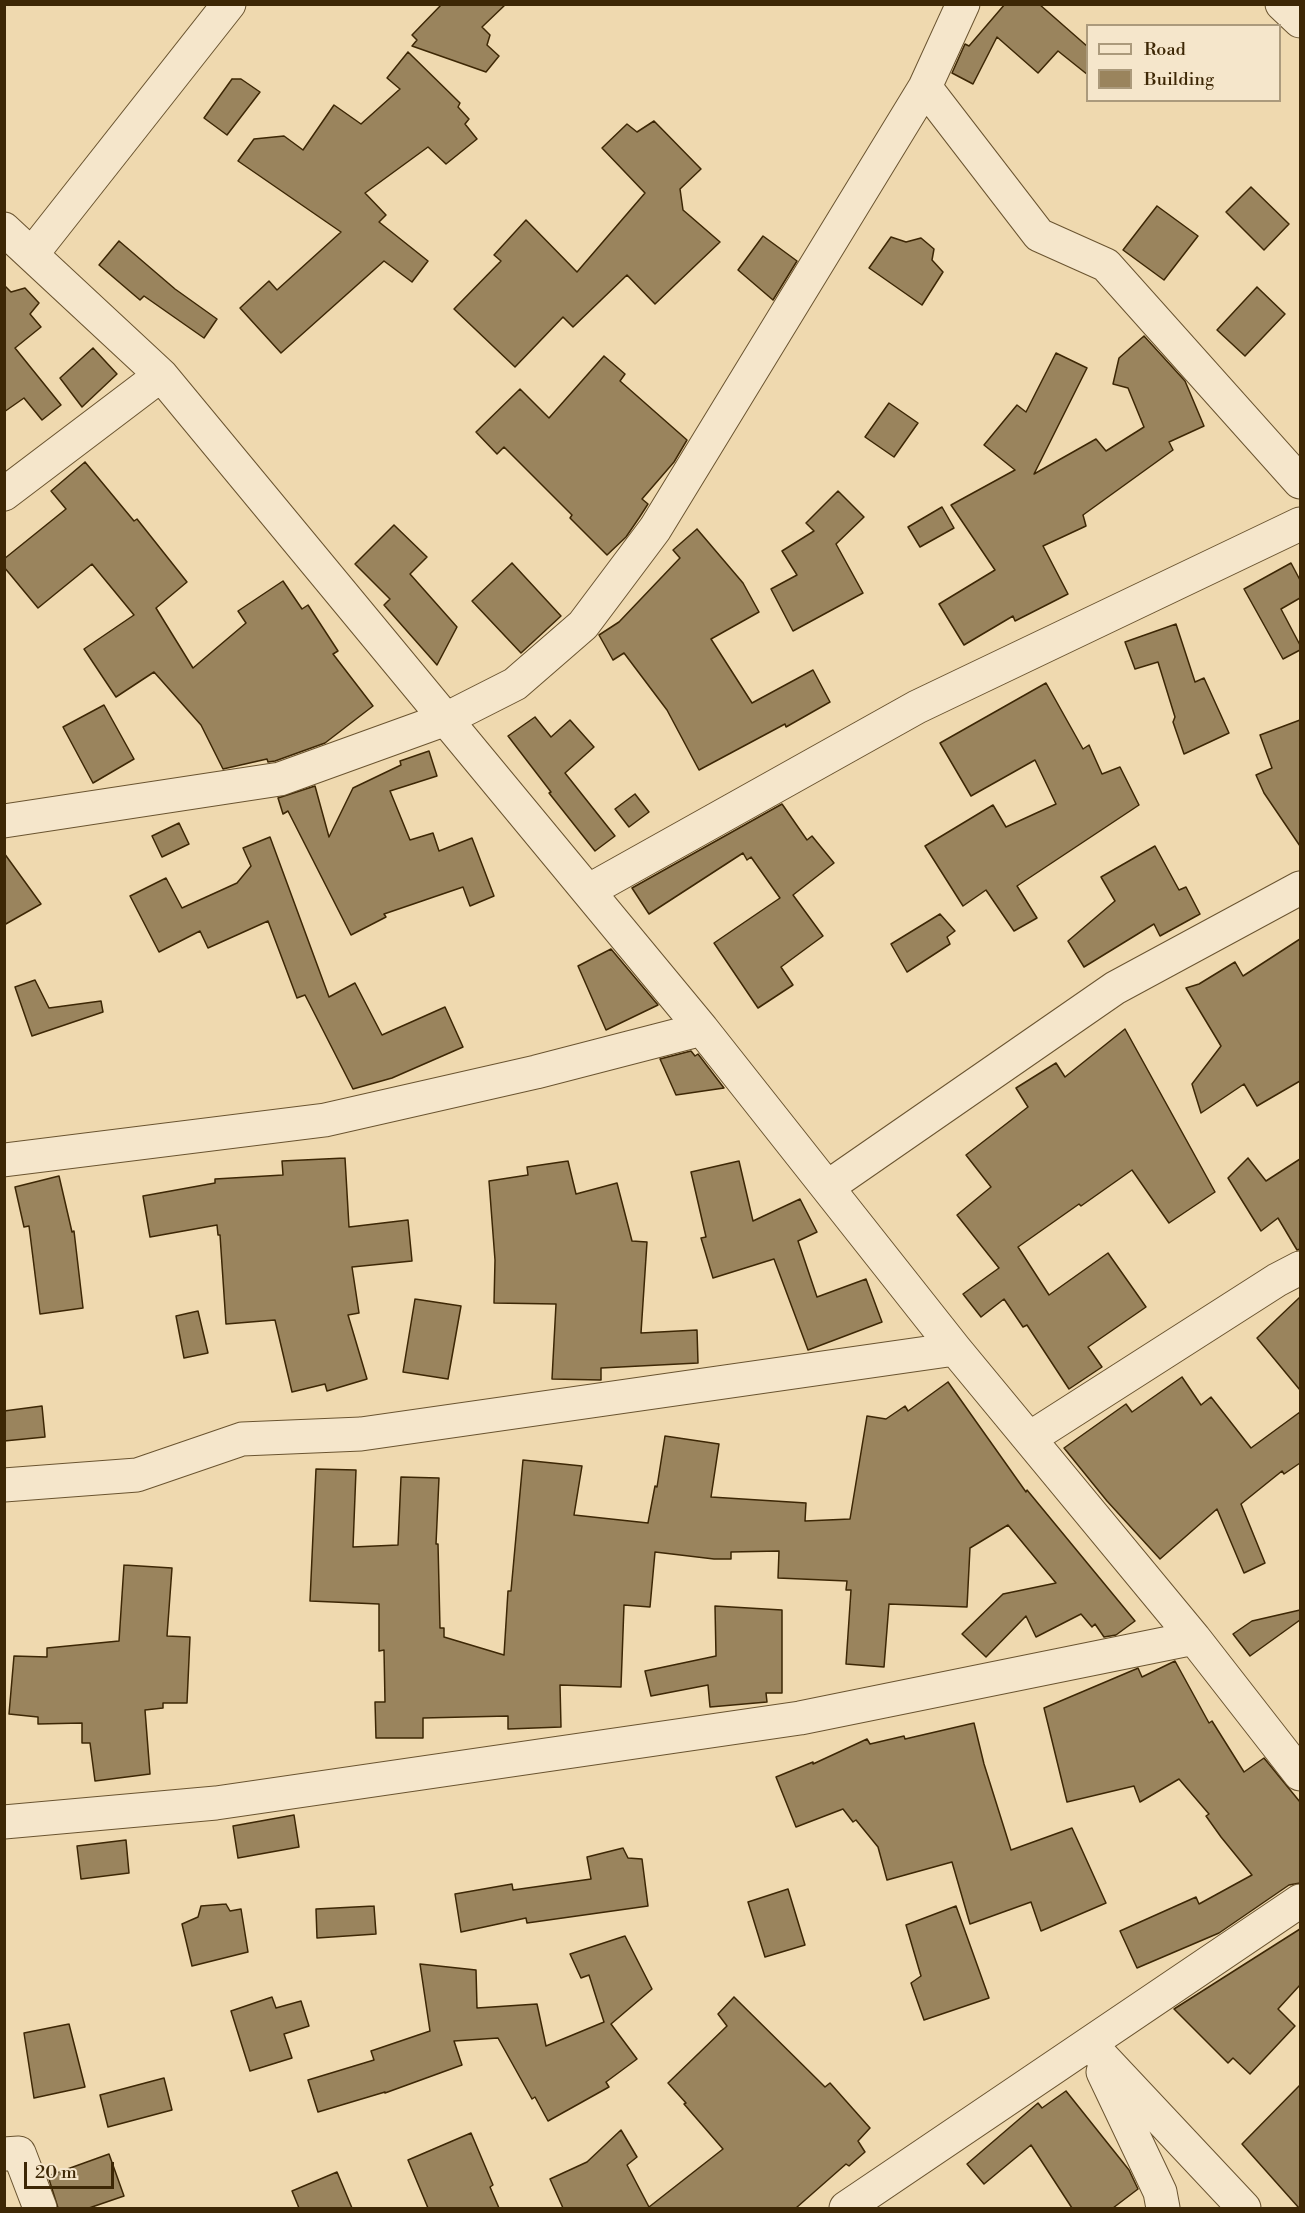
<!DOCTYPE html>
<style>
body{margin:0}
#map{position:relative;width:1305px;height:2213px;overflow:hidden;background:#efd9af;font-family:"Libre Bodoni",serif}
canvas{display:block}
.frame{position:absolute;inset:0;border:6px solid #3d2705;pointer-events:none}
.legend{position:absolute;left:1086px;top:24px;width:195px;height:78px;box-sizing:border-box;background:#f5e6cb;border:2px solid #ab9a7c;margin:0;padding:8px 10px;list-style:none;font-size:18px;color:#3d2705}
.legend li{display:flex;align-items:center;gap:12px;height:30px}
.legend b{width:30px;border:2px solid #ab9a7c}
.scale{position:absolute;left:24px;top:2162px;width:90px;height:27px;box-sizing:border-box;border:3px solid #3d2705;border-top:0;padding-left:8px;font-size:18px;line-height:21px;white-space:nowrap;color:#3d2705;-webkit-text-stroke:4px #f5e6cb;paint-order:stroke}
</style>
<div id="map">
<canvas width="1305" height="2213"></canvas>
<div class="frame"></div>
<ul class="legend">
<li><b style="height:8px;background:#f5e6cb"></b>Road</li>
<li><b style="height:16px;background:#9a845d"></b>Building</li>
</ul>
<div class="scale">20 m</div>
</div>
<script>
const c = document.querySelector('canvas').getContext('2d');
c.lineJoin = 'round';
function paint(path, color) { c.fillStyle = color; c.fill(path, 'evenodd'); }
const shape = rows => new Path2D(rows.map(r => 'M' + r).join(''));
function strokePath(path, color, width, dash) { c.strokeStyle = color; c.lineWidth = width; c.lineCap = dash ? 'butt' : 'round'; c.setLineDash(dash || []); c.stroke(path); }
const building = shape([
 [442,4,506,4,482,27,490,35,487,45,499,56,486,72,412,46,417,40,412,35,442,4],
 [1005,4,1039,4,1088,47,1088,75,1058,51,1038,73,997,37,973,84,952,73,965,44,969,46,1005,4],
 [408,52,460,103,458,107,469,119,465,124,477,139,446,164,428,147,365,193,386,215,379,222,428,261,412,282,384,261,281,353,240,308,269,281,277,290,341,232,238,161,254,139,284,136,303,150,334,105,361,124,400,89,387,78,408,52],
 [232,79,241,79,260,92,227,135,204,118,232,79],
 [654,121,701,169,680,189,683,210,720,242,655,304,627,275,573,327,563,317,515,367,454,309,501,261,494,255,526,220,577,272,645,193,602,148,627,124,637,132,654,121],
 [1251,187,1289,224,1264,250,1226,212,1251,187],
 [1157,206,1198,236,1164,280,1123,250,1157,206],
 [763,236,797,261,773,300,738,270,763,236],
 [891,237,906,242,921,238,934,249,932,260,943,272,922,305,869,268,891,237],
 [119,241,175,289,217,319,204,338,144,296,140,300,99,265,119,241],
 [4,285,11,292,25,288,39,303,30,314,41,327,15,348,61,405,42,420,24,398,4,412,4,285],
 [1257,287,1285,314,1245,356,1217,330,1257,287],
 [1144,336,1185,381,1204,426,1169,442,1173,450,1083,515,1086,526,1043,546,1068,594,1015,621,1013,616,964,645,939,604,995,570,951,505,1015,470,984,445,1017,405,1026,412,1056,353,1087,368,1034,474,1096,439,1106,451,1144,427,1128,388,1113,384,1119,358,1144,336],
 [93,348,117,374,82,407,60,378,93,348],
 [604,356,625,374,620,381,687,440,674,462,642,499,648,504,639,518,626,537,607,555,570,518,572,515,504,447,497,454,476,432,520,389,549,418,604,356],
 [889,403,918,423,894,457,865,437,889,403],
 [85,462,134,521,137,519,187,582,156,608,193,668,246,623,238,611,283,581,302,609,308,605,338,651,333,654,373,706,325,743,275,761,268,762,267,759,223,769,201,725,154,672,116,697,84,649,134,615,92,564,38,608,4,567,4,559,66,509,51,491,85,462],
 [838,491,864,517,836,544,863,593,793,631,771,589,797,575,782,551,814,531,806,523,838,491],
 [942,507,954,528,920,547,908,527,942,507],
 [394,525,427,557,410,574,457,627,437,665,384,605,390,599,355,564,394,525],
 [697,529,743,583,759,612,711,639,752,703,813,670,830,702,786,727,785,724,699,770,667,710,624,653,613,660,599,635,619,622,680,558,673,550,697,529],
 [512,563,561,616,521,653,472,601,512,563],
 [1291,563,1300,580,1300,598,1281,609,1300,645,1300,650,1283,659,1244,589,1291,563],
 [1176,624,1195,682,1204,678,1229,733,1184,754,1173,722,1175,717,1158,662,1135,669,1125,642,1176,624],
 [1046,683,1083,749,1089,745,1102,774,1120,767,1139,805,1017,886,1037,918,1014,931,986,890,963,906,925,846,993,805,1006,827,1056,804,1035,760,971,796,940,743,1046,683],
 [104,705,134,759,93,783,63,727,104,705],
 [535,717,551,737,570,720,594,747,565,773,615,836,595,851,549,793,551,792,508,736,535,717],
 [1300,720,1300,846,1264,793,1256,775,1272,768,1260,735,1300,720],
 [429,751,437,776,390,791,410,840,433,833,439,851,472,838,494,896,470,906,463,887,384,914,386,917,351,935,288,811,283,814,278,798,315,786,329,837,353,788,401,765,400,761,429,751],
 [635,794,649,812,629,827,615,809,635,794],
 [782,804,807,840,812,836,834,863,793,895,823,936,781,967,793,985,758,1008,714,943,780,898,751,857,747,860,743,853,649,914,632,888,782,804],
 [179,823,189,844,162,857,152,836,179,823],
 [270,837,329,997,355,983,382,1035,445,1007,463,1047,392,1078,353,1089,305,995,297,998,268,921,208,948,200,931,159,952,130,896,166,878,182,908,237,883,251,866,243,848,270,837],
 [1155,846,1179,890,1186,887,1200,914,1160,936,1154,924,1084,967,1068,941,1115,901,1101,877,1155,846],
 [4,853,41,904,4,925,4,853],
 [940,914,955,931,947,937,950,944,907,972,891,944,940,914],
 [1300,939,1300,1081,1257,1106,1244,1084,1201,1113,1192,1084,1221,1046,1186,988,1199,984,1235,962,1243,976,1300,939],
 [611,949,658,1005,606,1030,578,966,611,949],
 [35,980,49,1008,101,1001,103,1012,32,1036,15,987,35,980],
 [1125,1029,1215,1192,1169,1223,1132,1170,1081,1206,1079,1204,1018,1247,1049,1295,1108,1253,1146,1307,1088,1347,1102,1367,1069,1389,1027,1325,1023,1327,1004,1299,981,1317,963,1294,999,1268,957,1215,991,1187,966,1155,1028,1107,1016,1088,1056,1063,1065,1077,1125,1029],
 [691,1051,695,1056,698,1054,724,1088,676,1095,660,1059,691,1051],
 [345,1158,349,1227,408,1220,412,1261,352,1267,359,1313,348,1315,367,1379,327,1391,325,1384,292,1392,275,1320,226,1324,220,1235,218,1235,217,1225,150,1237,143,1196,215,1183,215,1179,283,1175,282,1161,345,1158],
 [1248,1158,1266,1181,1300,1159,1300,1249,1297,1250,1278,1218,1261,1231,1228,1178,1248,1158],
 [568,1161,576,1194,617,1183,632,1241,647,1242,641,1333,697,1330,698,1363,601,1368,601,1380,552,1379,556,1304,494,1303,495,1260,489,1181,528,1175,527,1167,568,1161],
 [739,1161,753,1221,800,1199,817,1232,798,1241,817,1297,866,1279,882,1322,808,1350,774,1259,713,1278,701,1238,706,1237,691,1172,739,1161],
 [59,1176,72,1232,74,1231,83,1308,40,1314,29,1226,24,1227,15,1187,59,1176],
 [1300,1297,1300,1390,1257,1338,1300,1297],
 [415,1299,461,1306,448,1379,403,1372,415,1299],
 [198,1311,208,1353,184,1358,176,1316,198,1311],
 [1182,1377,1201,1405,1211,1397,1251,1448,1300,1412,1300,1463,1284,1474,1282,1471,1241,1504,1265,1563,1244,1573,1217,1509,1160,1559,1107,1501,1064,1448,1126,1404,1132,1412,1182,1377],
 [948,1382,1026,1492,1027,1490,1135,1621,1116,1635,1104,1637,1095,1624,1092,1627,1081,1614,1036,1637,1026,1616,986,1657,962,1634,1003,1594,1056,1583,1008,1525,970,1548,967,1607,889,1604,884,1667,846,1664,851,1590,846,1590,847,1581,778,1578,779,1551,731,1552,731,1559,714,1559,655,1552,650,1607,624,1605,621,1687,560,1685,561,1727,508,1729,508,1716,423,1718,423,1738,376,1738,375,1702,385,1702,384,1650,379,1651,379,1604,310,1601,316,1469,356,1470,353,1547,398,1545,401,1477,439,1478,436,1544,438,1544,440,1628,444,1628,444,1637,504,1655,508,1591,511,1591,523,1460,582,1466,574,1515,648,1523,655,1486,657,1487,665,1436,719,1444,711,1497,806,1503,805,1521,850,1519,867,1416,886,1419,905,1406,908,1411,948,1382],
 [42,1406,45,1437,4,1441,4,1411,42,1406],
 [124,1565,172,1568,167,1636,190,1637,187,1703,163,1703,163,1708,145,1710,150,1774,95,1781,90,1743,82,1743,82,1723,38,1724,38,1717,9,1714,14,1656,47,1657,47,1648,119,1641,124,1565],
 [715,1606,782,1610,782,1693,766,1693,767,1702,710,1707,708,1685,651,1696,645,1671,716,1656,715,1606],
 [1300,1610,1300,1620,1250,1656,1233,1634,1252,1621,1300,1610],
 [1175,1661,1209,1723,1212,1721,1244,1772,1264,1758,1300,1802,1300,1883,1289,1885,1219,1933,1137,1968,1120,1931,1196,1897,1199,1904,1252,1875,1221,1837,1206,1816,1209,1814,1179,1779,1140,1802,1134,1786,1067,1802,1044,1708,1136,1669,1138,1668,1142,1677,1175,1661],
 [974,1723,984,1764,1011,1850,1072,1828,1106,1903,1041,1931,1031,1902,970,1924,952,1862,887,1880,878,1847,856,1820,853,1822,843,1809,796,1827,776,1777,813,1762,813,1764,867,1739,870,1744,904,1736,905,1739,974,1723],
 [294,1815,299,1847,238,1858,233,1826,294,1815],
 [126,1840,129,1873,81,1879,77,1846,126,1840],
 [623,1848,628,1858,642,1859,648,1906,527,1923,526,1918,461,1932,455,1894,512,1884,513,1890,591,1879,587,1857,623,1848],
 [788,1889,805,1945,765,1957,748,1902,788,1889],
 [226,1904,230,1911,241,1909,248,1952,192,1966,182,1924,198,1917,201,1906,226,1904],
 [374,1906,376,1934,317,1938,316,1909,374,1906],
 [956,1906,989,1998,924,2020,911,1983,921,1976,906,1925,956,1906],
 [1300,1929,1300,1985,1278,2009,1295,2026,1250,2074,1233,2058,1228,2063,1174,2009,1300,1929],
 [625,1936,652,1989,611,2024,637,2059,606,2082,609,2087,548,2121,535,2097,532,2099,498,2038,454,2041,462,2065,385,2093,385,2092,318,2112,308,2080,374,2060,371,2051,430,2031,420,1964,476,1970,477,2008,537,2004,546,2046,604,2022,589,1975,581,1978,570,1954,625,1936],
 [272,1997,276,2008,301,2001,309,2026,284,2034,292,2058,250,2071,231,2011,272,1997],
 [734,1997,825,2087,830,2083,870,2128,858,2141,865,2152,849,2166,846,2164,796,2208,563,2208,550,2179,587,2162,621,2130,637,2157,627,2165,649,2207,723,2149,684,2104,686,2103,668,2083,727,2026,718,2014,734,1997],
 [69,2024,85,2087,34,2098,24,2033,69,2024],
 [164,2078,172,2110,108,2127,100,2095,164,2078],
 [1300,2085,1300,2208,1299,2208,1242,2144,1300,2085],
 [1066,2091,1129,2170,1138,2189,1113,2208,1072,2208,1031,2145,984,2184,967,2164,1038,2103,1042,2108,1066,2091],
 [471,2133,493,2185,490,2187,499,2208,428,2208,408,2160,471,2133],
 [109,2154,124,2196,89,2208,58,2208,48,2176,109,2154],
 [337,2172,352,2208,299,2208,292,2191,337,2172]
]);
const minor = shape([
 [1282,4,1300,21],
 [925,87,1039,235,1106,265,1300,482],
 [4,229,161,375,702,1029,955,1349,1194,1638,1300,1774],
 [32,254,229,4],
 [4,494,161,375],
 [4,821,280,779,446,719,515,684,583,625,655,529,925,87,963,4],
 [588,891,917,707,1300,524],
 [4,1160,325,1120,536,1072,702,1029],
 [829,1186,1115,988,1300,888],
 [1030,1438,1277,1280,1300,1268],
 [4,1485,137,1475,242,1439,361,1434,955,1349],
 [4,1822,216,1803,800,1718,1194,1638],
 [1090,2044,1244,2208],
 [1103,2072,1160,2192,1163,2208],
 [4,2154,19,2153,40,2208],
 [846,2208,1300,1901]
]);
paint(building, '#9a845d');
strokePath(building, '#3d2705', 1.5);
strokePath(minor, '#6a5430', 35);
strokePath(minor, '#f5e6cb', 33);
</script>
